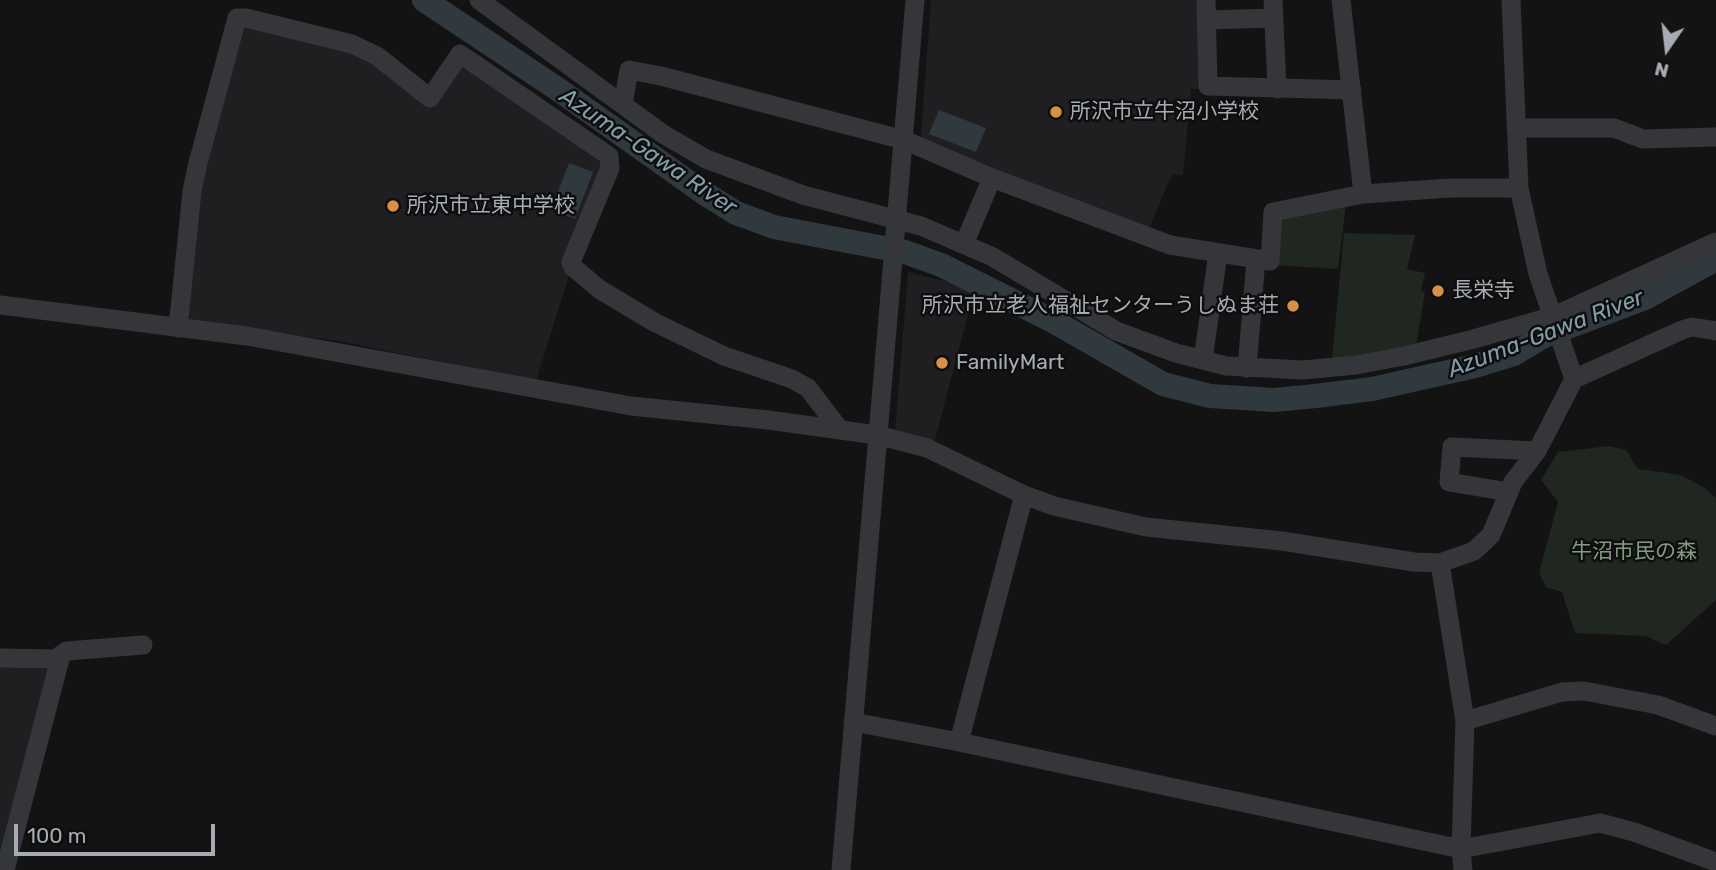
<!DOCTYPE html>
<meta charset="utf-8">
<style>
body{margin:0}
#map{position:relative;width:1716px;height:870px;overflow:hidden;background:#131314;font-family:Rubik,sans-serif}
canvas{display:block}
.north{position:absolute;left:1632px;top:14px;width:70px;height:70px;-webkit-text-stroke:5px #0e0e0f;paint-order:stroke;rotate:194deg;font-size:19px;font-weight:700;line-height:28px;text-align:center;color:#a6acb3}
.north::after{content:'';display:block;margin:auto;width:24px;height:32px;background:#a6acb3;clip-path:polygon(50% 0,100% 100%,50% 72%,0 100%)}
.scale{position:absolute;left:14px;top:824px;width:201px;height:32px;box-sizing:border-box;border:4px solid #a6acb3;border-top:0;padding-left:9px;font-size:21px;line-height:24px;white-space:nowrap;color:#a6acb3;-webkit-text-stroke:5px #0e0e0f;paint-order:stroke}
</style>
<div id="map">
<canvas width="1716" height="870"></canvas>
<div class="north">N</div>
<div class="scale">100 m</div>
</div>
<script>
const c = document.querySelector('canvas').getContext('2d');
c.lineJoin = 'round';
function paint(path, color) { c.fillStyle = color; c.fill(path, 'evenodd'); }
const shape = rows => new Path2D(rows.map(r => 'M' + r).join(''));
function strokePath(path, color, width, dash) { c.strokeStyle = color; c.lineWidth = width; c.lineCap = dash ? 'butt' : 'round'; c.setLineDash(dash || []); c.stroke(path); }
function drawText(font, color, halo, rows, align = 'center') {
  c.font = font + ' Rubik,"Noto Sans JP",sans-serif'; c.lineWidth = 5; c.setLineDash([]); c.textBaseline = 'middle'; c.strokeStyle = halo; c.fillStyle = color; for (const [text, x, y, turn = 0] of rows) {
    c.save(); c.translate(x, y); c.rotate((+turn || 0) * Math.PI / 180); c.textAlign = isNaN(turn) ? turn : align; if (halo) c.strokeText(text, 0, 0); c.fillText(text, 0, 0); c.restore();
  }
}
const built = shape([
 [931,0,1201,0,1201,89,1191,89,1183,176,1172,174,1148,231,924,142,921,135],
 [241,23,350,48,429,105,458,67,467,66,605,160,536,381,339,341,188,322,197,196],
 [908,272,952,283,974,291,934,444,895,431],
 [0,658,56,659,0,870]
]);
const green = shape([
 [1346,203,1338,269,1274,265,1282,217],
 [1344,233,1415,235,1407,269,1425,273,1421,291,1425,292,1416,346,1332,359],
 [1609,446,1626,450,1638,469,1681,475,1705,488,1716,498,1716,600,1666,645,1646,636,1575,633,1562,592,1546,587,1539,573,1558,502,1541,480,1558,452]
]);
const water = shape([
 [939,110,986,128,976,152,929,134],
 [569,163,593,172,575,219,551,209]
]);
const river = shape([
 [424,0,559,90,704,193,736,213,774,227,905,252,941,265,1053,321,1163,384,1210,396,1274,400,1316,396,1372,389,1475,366,1514,354,1544,336,1645,298,1716,259]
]);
const minor = shape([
 [479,0,663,134,706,159,803,195,921,226,993,257,1116,331,1176,353,1226,366,1303,370,1356,365,1404,356,1470,340,1554,316,1716,242],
 [1206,0,1208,86,1352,90],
 [1273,0,1277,89],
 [1341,0,1363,194],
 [1511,0,1519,188,1538,274,1574,379],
 [1206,20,1274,18],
 [623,105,629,70,661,76,904,140,992,178,1170,245,1270,261,1273,212,1363,194,1450,188,1519,188],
 [1516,128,1614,128,1643,139,1716,137],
 [964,244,992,178],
 [0,305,247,336,631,406,768,420,877,435,927,448,1024,495,1054,506,1146,527,1282,541,1414,562,1440,563,1474,551,1491,535,1513,482,1537,451,1574,379,1682,330,1692,327,1716,331],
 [178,328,192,191,198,163,237,18,246,18,352,44,377,56,430,98,460,54,609,156,610,168,571,262,573,267,599,289,654,322,724,356,792,379,808,388,840,430],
 [1203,360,1218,253],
 [1247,368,1256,259],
 [1509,492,1449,482,1452,447,1537,451],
 [1440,563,1465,721,1461,849,1463,870],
 [0,658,56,659,61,655],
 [1465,721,1562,692,1584,691,1658,705,1716,726],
 [853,722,959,742,1461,849,1600,823,1634,832,1716,862],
 [959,742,1024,495],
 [5,870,61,655,67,651,143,645],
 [841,870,915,0]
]);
const markers = [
 [1056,112,7,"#d98f46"],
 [393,206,7,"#d98f46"],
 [1438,291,7,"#d98f46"],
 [1293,306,7,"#d98f46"],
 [942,363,7,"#d98f46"]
];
const poiNames = [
 ["所沢市立牛沼小学校",1070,112],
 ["所沢市立東中学校",407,206],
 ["長栄寺",1452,291],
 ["所沢市立老人福祉センターうしぬま荘",1279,306,"right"],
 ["FamilyMart",956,363]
];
const parkNames = [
 ["牛沼市民の森",1634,552]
];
const waterNames = [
 ["Azuma-Gawa River",648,152,34],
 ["Azuma-Gawa River",1546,334,-21]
];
paint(built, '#1f1f21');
paint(green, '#202620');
paint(water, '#30393d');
strokePath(river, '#30393d', 24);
strokePath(minor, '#343639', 19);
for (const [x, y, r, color] of markers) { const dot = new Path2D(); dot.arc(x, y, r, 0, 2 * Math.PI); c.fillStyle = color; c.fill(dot); strokePath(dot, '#0e0e0f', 2.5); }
drawText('21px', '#a6acb3', '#0e0e0f', poiNames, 'left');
drawText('21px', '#839c80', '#0e0e0f', parkNames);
drawText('italic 23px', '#819eaa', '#0e0e0f', waterNames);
</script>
